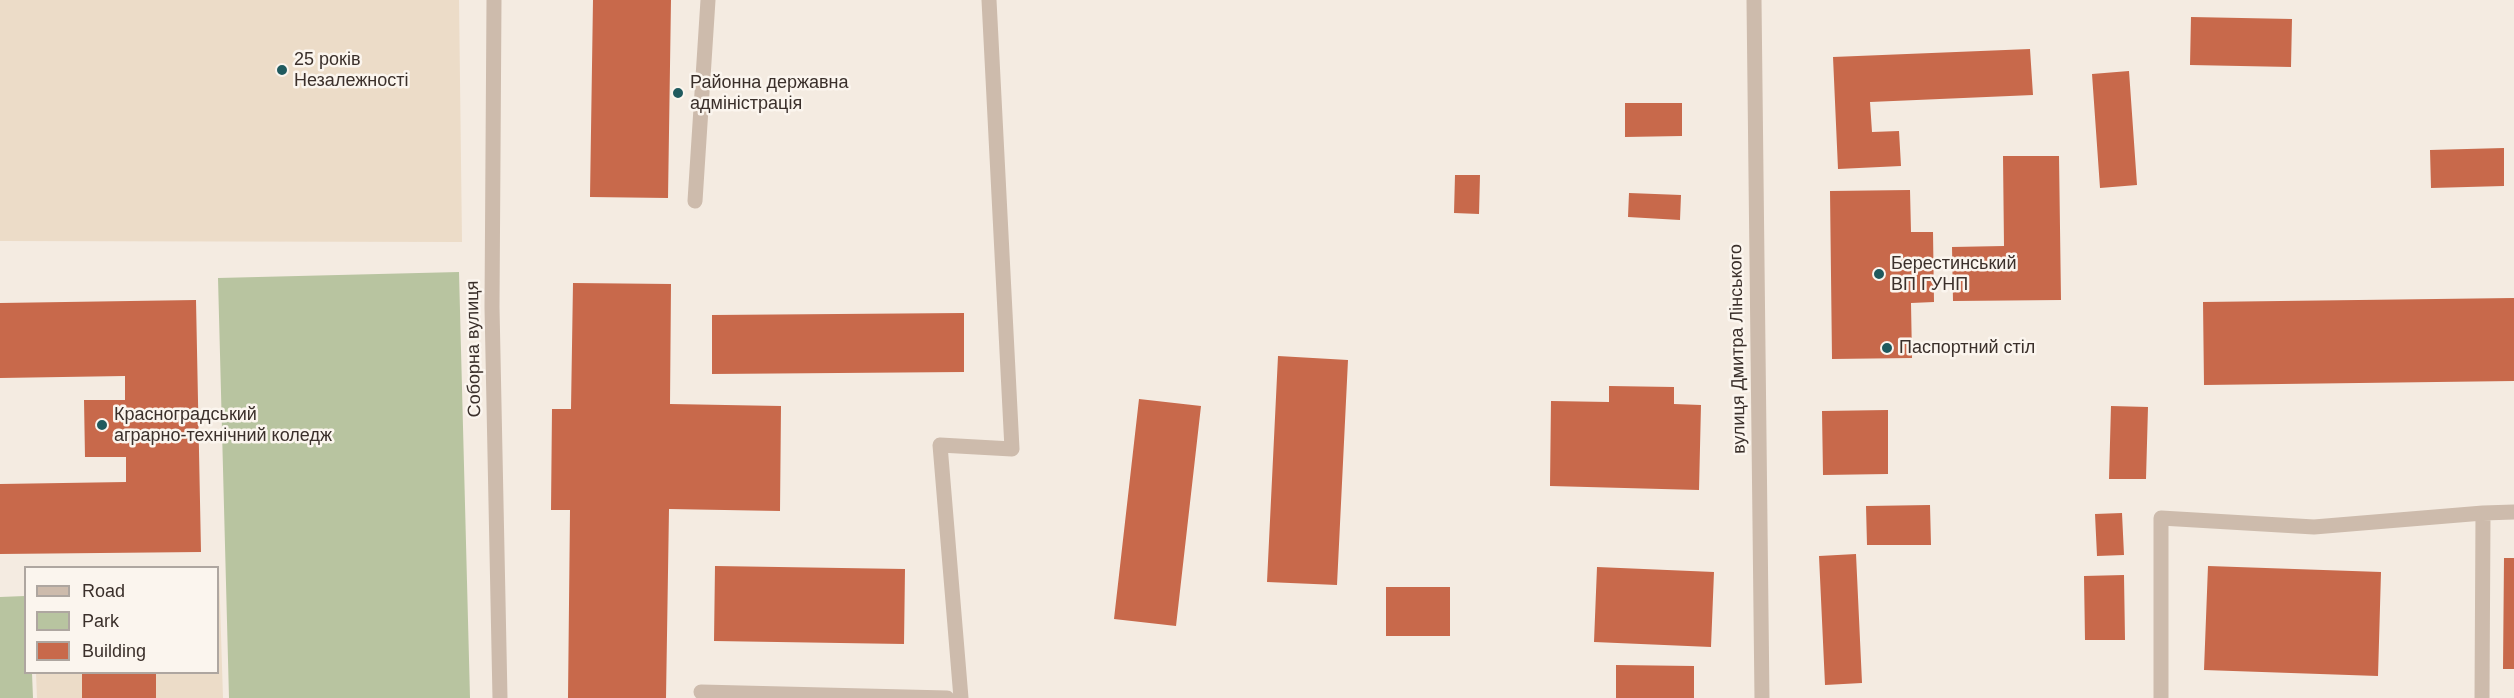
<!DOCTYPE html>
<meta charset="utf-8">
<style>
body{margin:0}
#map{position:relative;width:2514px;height:698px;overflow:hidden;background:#f4ebe1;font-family:Helvetica,sans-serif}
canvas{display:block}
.legend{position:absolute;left:24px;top:566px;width:195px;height:108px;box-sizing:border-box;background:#fbf5ee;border:2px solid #aea6a0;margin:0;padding:8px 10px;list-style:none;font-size:18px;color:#3b302b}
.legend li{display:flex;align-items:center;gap:12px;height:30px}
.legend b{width:30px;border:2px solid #aea6a0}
</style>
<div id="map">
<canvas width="2514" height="698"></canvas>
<ul class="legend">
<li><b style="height:8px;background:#cdbbac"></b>Road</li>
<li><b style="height:16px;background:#b8c4a0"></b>Park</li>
<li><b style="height:16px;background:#c8694b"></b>Building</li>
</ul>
</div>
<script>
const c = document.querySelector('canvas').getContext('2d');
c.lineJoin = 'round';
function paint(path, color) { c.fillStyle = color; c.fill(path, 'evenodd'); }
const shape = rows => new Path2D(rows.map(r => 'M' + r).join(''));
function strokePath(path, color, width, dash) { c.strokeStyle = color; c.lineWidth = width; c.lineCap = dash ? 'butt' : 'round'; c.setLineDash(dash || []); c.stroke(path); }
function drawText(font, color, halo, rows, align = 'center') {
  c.font = font + ' Helvetica,sans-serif'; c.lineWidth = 5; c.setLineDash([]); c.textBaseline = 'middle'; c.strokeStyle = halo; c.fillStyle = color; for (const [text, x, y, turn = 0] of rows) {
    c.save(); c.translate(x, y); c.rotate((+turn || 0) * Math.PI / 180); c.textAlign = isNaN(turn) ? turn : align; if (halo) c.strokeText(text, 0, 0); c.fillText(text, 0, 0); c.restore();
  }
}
const green = shape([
 [459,272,470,698,229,698,218,278],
 [25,596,26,672,32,673,33,698,0,698,0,597]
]);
const plaza = shape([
 [0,0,459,0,462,242,0,241],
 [218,571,219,571,223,698,37,698,36,673,218,672]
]);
const building = shape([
 [593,0,671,0,668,198,590,197],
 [2191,17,2292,19,2291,67,2190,65],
 [2030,49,2033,95,1870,102,1872,132,1899,131,1901,166,1838,169,1833,57],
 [2129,71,2137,185,2100,188,2092,74],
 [1625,103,1682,103,1682,136,1625,137],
 [2504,148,2504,186,2431,188,2430,150],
 [2003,156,2059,156,2061,300,1953,301,1952,247,2004,246],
 [1455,175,1480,175,1479,214,1454,213],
 [1910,190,1911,232,1933,232,1934,302,1911,303,1912,358,1832,359,1830,191],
 [1629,193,1681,195,1680,220,1628,217],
 [573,283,671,284,670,404,781,406,780,511,669,509,666,698,568,698,570,510,551,510,552,409,571,409],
 [2514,298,2514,381,2204,385,2203,302],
 [196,300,201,552,0,554,0,484,126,482,126,457,85,457,84,400,125,400,125,376,0,378,0,303],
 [964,313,964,372,712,374,712,315],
 [1278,356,1348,360,1337,585,1267,582],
 [1609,386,1674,387,1674,404,1701,405,1699,490,1550,486,1551,401,1609,402],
 [1139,399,1201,406,1176,626,1114,619],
 [2111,406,2148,407,2146,479,2109,479],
 [1888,410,1888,474,1823,475,1822,411],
 [1930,505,1931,545,1867,545,1866,506],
 [2122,513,2124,555,2097,556,2095,514],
 [1856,554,1862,683,1825,685,1819,556],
 [2504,558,2514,558,2514,669,2503,669],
 [715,566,905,569,904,644,714,641],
 [2208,566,2381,572,2378,676,2204,670],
 [1597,567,1714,572,1711,647,1594,642],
 [2124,575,2125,640,2085,640,2084,576],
 [1386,587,1450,587,1450,636,1386,636],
 [1616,665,1694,666,1694,698,1616,698],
 [82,672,156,672,156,698,82,698]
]);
const minor = shape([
 [494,0,492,307,500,698],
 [1754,0,1762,698],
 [695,201,708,0],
 [701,692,947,698],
 [961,698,940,445,1012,449,989,0],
 [2161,698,2161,518,2314,527,2483,513],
 [2482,698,2483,513,2514,512]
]);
const markers = [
 [282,70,6,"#1f5a5e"],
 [678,93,6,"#1f5a5e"],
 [1879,274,6,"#1f5a5e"],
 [1887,348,6,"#1f5a5e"],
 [102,425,6,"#1f5a5e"]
];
const poiNames = [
 ["25 років",294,60],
 ["Незалежності",294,81],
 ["Районна державна",690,83],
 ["адміністрація",690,104],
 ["Берестинський",1891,264],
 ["ВП ГУНП",1891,285],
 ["Паспортний стіл",1899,348],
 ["Красноградський",114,415],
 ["аграрно-технічний коледж",114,436]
];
const streetNames = [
 ["Соборна вулиця",474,349,-91],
 ["вулиця Дмитра Лінського",1738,349,-91]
];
paint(green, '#b8c4a0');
paint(plaza, '#ecdcc8');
paint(building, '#c8694b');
strokePath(minor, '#cdbbac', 15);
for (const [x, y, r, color] of markers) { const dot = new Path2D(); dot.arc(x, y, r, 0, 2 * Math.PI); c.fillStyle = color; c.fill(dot); strokePath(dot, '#fbf5ee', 2); }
drawText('18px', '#3b302b', '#fbf5ee', poiNames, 'left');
drawText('18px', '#3b302b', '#fbf5ee', streetNames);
</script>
